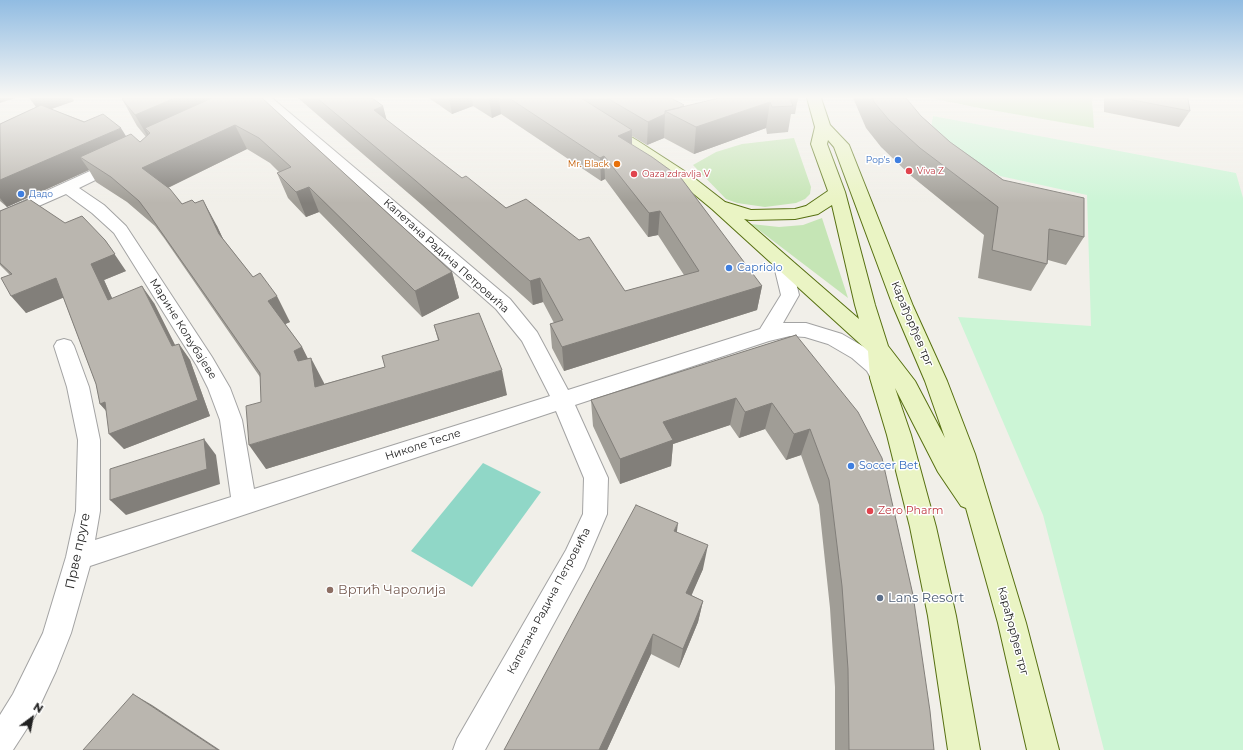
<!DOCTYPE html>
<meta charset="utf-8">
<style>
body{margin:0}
#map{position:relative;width:1243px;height:750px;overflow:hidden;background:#f1efe9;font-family:Montserrat,sans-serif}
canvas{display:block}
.north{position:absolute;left:12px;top:698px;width:40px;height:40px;-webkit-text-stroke:3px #fff;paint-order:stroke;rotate:32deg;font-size:11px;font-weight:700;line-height:16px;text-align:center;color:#222}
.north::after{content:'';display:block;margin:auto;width:14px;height:18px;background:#222;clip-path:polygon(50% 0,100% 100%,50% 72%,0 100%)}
</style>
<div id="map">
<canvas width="1243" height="750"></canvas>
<div class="north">N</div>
</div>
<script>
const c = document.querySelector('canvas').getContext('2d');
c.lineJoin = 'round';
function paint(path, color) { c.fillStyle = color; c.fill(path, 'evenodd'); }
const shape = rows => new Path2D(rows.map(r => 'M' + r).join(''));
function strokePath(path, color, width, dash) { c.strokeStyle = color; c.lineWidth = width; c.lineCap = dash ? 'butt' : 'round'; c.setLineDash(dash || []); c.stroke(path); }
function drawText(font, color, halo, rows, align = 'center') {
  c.font = font + ' Montserrat,sans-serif'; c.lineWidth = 3; c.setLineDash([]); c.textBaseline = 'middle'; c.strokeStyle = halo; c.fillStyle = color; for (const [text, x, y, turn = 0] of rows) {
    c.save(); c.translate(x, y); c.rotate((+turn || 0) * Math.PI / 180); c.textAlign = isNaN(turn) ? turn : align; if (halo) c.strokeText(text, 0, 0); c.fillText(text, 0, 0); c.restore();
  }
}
const grass = shape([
 [931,98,1092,98,1094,128,974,107],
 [794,138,811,187,810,194,805,199,796,203,765,207,737,203,726,199,693,165,716,152,742,144],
 [822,218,848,298,751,224,779,227,803,225]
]);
const park = shape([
 [933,116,1236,173,1243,198,1243,750,1104,750,1043,515,958,317,1091,326,1087,195,1000,176,930,133]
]);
const pitch = shape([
 [483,463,541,492,472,587,411,551]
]);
const street = shape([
 [256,98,272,98,510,299,537,332,568,390,760,329,781,295,773,262,776,258,782,256,788,258,791,262,799,295,783,323,806,323,842,334,866,348,882,361,892,378,888,384,881,386,874,384,867,371,852,358,828,344,805,337,790,336,769,341,575,405,608,478,607,514,584,568,485,750,453,750,457,739,566,550,583,514,584,478,556,411,90,566,71,633,56,671,35,716,13,750,0,750,0,715,13,694,43,633,66,557,76,511,78,440,67,387,54,346,57,341,64,339,71,341,74,346,89,387,100,440,100,511,95,540,231,497,220,420,208,388,197,366,114,233,92,213,66,194,0,223,0,212,112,161,122,161,125,164,122,167,79,188,104,205,126,226,212,357,230,388,242,420,254,489,550,396,522,341,496,309,256,98]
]);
const secondary = shape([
 [548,98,566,98,638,141,689,174,725,202,751,210,795,209,806,206,828,191,811,144,815,127,807,98,821,98,830,125,849,145,913,306,947,381,975,454,1026,623,1059,750,1027,750,998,623,966,508,961,506,938,472,895,388,911,435,936,527,956,616,980,750,948,750,928,616,910,527,887,435,870,378,868,351,712,209,677,180,548,98],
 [828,140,834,147,893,306,925,381,945,438,915,381,888,346,875,305,845,192,827,144,828,140],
 [832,205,855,305,859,319,744,219,750,220,795,219,818,214,832,205]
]);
const wall = shape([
 [29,98,72,98,74,101,51,109,140,142,146,137,137,126,122,99,262,98,452,272,459,298,422,317,319,212,306,217,288,198,277,173,279,172,270,163,247,149,168,188,182,204,195,203,217,226,223,239,253,277,290,322,285,324,302,347,308,359,324,384,385,367,438,340,434,325,507,395,266,469,260,377,164,238,155,226,127,202,96,182,89,170,7,207,0,201,0,124,36,107],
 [298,98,372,98,383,106,386,119,462,178,625,291,684,275,658,235,648,237,605,179,601,181,501,114,492,118,473,106,452,114,429,98,671,98,684,107,719,98,798,98,795,114,791,114,788,132,767,134,766,128,694,154,664,138,647,145,632,136,632,145,762,286,757,310,564,371,552,348,550,324,554,323,543,302,533,305,422,205],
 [853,98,906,98,921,116,950,142,1084,237,1066,265,1048,260,1047,264,1031,291,978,278,984,235,910,175,881,147,866,128],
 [1104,98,1188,98,1190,111,1179,127,1104,112],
 [0,211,126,271,104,280,112,298,154,303,175,345,179,344,190,360,210,416,124,449,106,411,100,404,96,384,63,297,26,313,10,275,0,265],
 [796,335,934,750,835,750,835,687,830,608,819,505,801,455,786,460,765,429,739,438,730,425,673,444,671,466,620,484,593,426,591,400],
 [676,532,703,569,691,595,703,601,698,622,679,668,651,654,607,750,504,750]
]);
const shadedWall = shape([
 [0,98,15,98,0,103],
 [30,98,72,98,74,101,40,113],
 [175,98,246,98,150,133,145,128,153,141,151,142,135,115],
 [449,98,472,98,473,106,452,114],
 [489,98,499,98,501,114,492,118],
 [770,102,766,128,694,154,696,127],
 [383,106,389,129,374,110],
 [665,114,664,138,647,145,648,122],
 [235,125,247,149,157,193,142,168],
 [121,128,134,149,80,157,89,170,7,207,0,198,0,180],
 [632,130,632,153,618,136],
 [604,156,605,179,601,181,600,158],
 [309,187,319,212,306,217,296,192],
 [203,200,217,226,233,260,219,234],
 [660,211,658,235,648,237,649,213],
 [105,240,126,271,104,280,120,316,108,300,91,264],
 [452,272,459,298,422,317,415,291],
 [56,278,70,295,26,313,11,296],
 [540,278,543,302,533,305,530,281],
 [142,286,154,303,184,363,172,346],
 [762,286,757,310,564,371,562,347],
 [277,296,290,322,281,326,268,301],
 [179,344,190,360,210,416,124,449,109,434],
 [302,347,312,367,311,358,324,383,328,411,315,387,298,361,294,351],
 [502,370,507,395,266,469,249,445],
 [736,398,730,425,673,444,671,466,620,484,620,459,663,422],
 [105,402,115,420,100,404],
 [772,403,765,429,739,438,745,412],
 [810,429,801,455,786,460,794,434],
 [204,439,216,455,220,484,126,515,110,500],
 [678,523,675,547,674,531],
 [708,545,703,569,683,615,686,593],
 [703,601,698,622,679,668,683,649],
 [653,634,651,654,607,750,599,750],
 [133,694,152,705,220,750,218,750]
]);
const building = shape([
 [124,98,175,98,135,115,122,99,124,98],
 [212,98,262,98,452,272,415,291,309,187,296,192,277,173,291,167,259,138,235,125,142,168,170,189,182,204,192,200,195,203,203,200,219,234,253,277,260,273,277,296,268,301,302,347,294,351,298,361,311,358,315,387,385,367,382,356,439,340,434,325,479,313,502,370,249,445,246,406,261,402,260,373,148,213,139,201,111,177,80,157,131,134,140,142,150,133,145,128,212,98],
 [317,98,372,98,383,106,374,110,462,178,466,176,506,208,526,199,579,240,589,237,625,291,699,271,660,211,649,213,604,156,600,158,509,98,581,98,632,130,618,136,652,157,681,178,762,286,562,347,550,324,563,320,540,278,530,281,416,181,317,98],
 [607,98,671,98,684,105,679,108,665,111,665,114,648,122,607,98],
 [719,98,790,98,793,106,772,107,770,102,696,127,665,111,719,98],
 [872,98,906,98,921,116,950,142,1003,180,1084,198,1084,237,1049,229,1047,264,992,250,998,207,920,148,889,120,874,102,872,98],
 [1122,98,1188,98,1190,111,1122,98],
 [41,105,84,122,103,114,121,128,0,180,0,124,41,105],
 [29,199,65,223,82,216,105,240,115,254,91,264,108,300,142,286,172,346,179,344,198,400,109,434,105,402,100,404,96,384,56,278,11,296,1,278,12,274,0,263,0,211,29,199],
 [796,335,858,412,882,458,913,595,930,711,934,750,849,750,848,669,842,586,829,480,810,429,794,434,772,403,745,412,736,398,663,422,673,440,620,459,591,400,796,335],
 [204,439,207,469,110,500,110,469,204,439],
 [636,505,678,523,674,531,708,545,686,593,703,601,683,649,653,634,599,750,504,750,636,505],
 [133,694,218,750,83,750,133,694]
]);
const markers = [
 [898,160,4,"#3f7fe0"],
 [617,164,4,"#e8710a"],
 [909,171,4,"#e0444e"],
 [634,174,4,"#e0444e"],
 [21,194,4,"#3f7fe0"],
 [729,268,4,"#3f7fe0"],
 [851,466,4,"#3f7fe0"],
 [870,511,4,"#e0444e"],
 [330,590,4,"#8d6e63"],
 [880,598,4,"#5c6f8a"]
];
const farShopnames = [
 ["Pop's",890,160],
 ["Дадо",29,194,"left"]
];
const farFoodnames = [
 ["Mr. Black",609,164]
];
const farHealthnames = [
 ["Viva Z",917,171],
 ["Oaza zdravlja V",642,174]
];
const streetNames = [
 ["Капетана Радича Петровића",446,256,42],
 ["Карађорђев трг",912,324,67],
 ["Марине Кољубајеве",183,329,58],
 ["Николе Тесле",423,445,-18],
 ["Капетана Радича Петровића",549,601,-62],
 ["Карађорђев трг",1013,631,75]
];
const shopNames = [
 ["Capriolo",737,268],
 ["Soccer Bet",859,466]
];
const healthNames = [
 ["Zero Pharm",878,511]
];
const nearStreetnames = [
 ["Прве пруге",78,551,-78]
];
const nearEducationnames = [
 ["Вртић Чаролија",338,590]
];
const nearServicenames = [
 ["Lans Resort",888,598]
];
paint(grass, '#c5e5b5');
paint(park, '#ccf5d6');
paint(pitch, '#90d7c7');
strokePath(street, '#a3a3a3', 2);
strokePath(secondary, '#577011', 2);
paint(street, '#fff');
paint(secondary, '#eaf4c4');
paint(wall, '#a09d96');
paint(shadedWall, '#827f7a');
paint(building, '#bab6af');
strokePath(building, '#827f7a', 1);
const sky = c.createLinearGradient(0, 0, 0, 203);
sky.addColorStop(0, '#91bce2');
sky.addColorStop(0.48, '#f9f8f5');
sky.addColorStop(1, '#f9f8f500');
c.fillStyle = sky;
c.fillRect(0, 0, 1243, 203);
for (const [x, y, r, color] of markers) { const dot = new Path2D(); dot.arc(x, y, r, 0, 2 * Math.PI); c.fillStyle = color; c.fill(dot); strokePath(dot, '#fff', 1.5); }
drawText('9px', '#366cbe', '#fff', farShopnames, 'right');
drawText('9px', '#c56008', '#fff', farFoodnames, 'right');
drawText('9px', '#be3a42', '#fff', farHealthnames, 'left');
drawText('11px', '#222', '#fff', streetNames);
drawText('11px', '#366cbe', '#fff', shopNames, 'left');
drawText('11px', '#be3a42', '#fff', healthNames, 'left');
drawText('13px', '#222', '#fff', nearStreetnames);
drawText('13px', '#785e54', '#fff', nearEducationnames, 'left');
drawText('13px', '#4e5e75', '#fff', nearServicenames, 'left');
</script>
